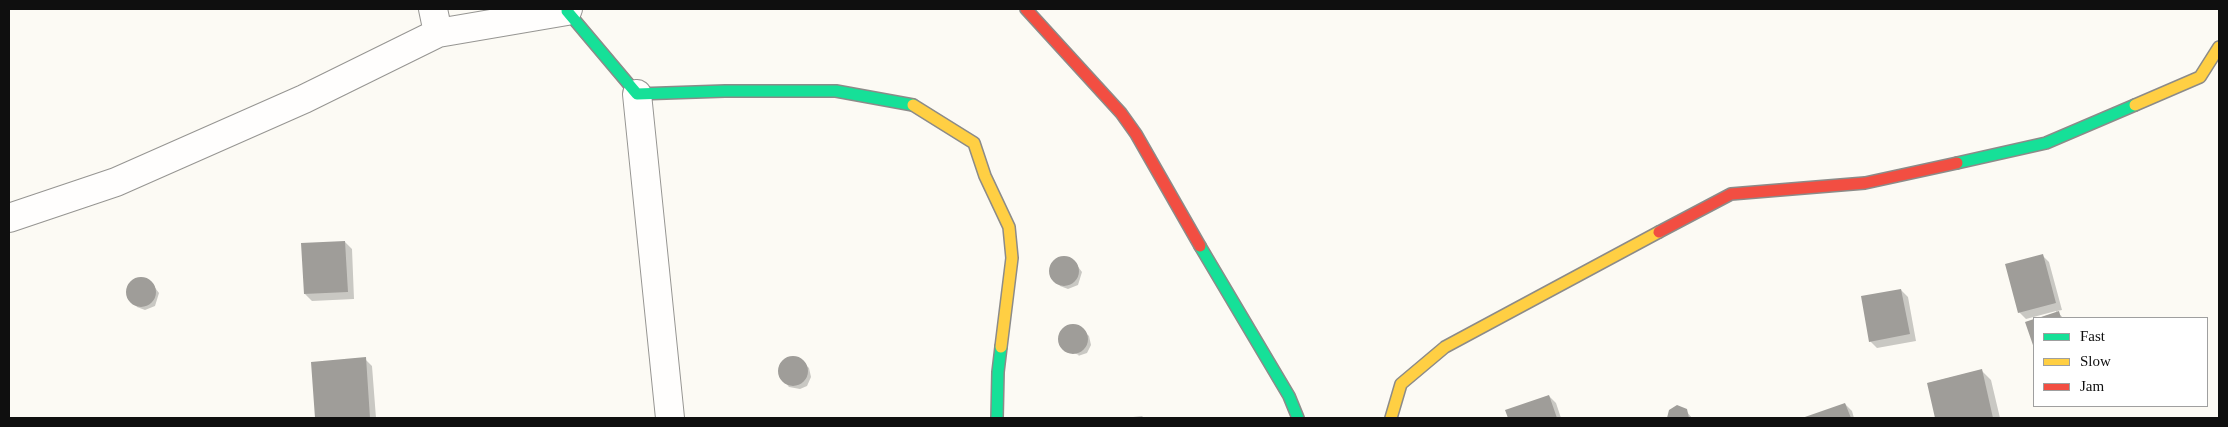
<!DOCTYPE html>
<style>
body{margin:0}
#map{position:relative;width:2228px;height:427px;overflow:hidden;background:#fcfaf4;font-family:Georgia,serif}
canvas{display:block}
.frame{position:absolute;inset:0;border:10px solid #0f0f0f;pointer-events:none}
.legend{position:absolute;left:2033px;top:317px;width:175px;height:90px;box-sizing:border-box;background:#fff;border:1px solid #9f9f9f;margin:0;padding:6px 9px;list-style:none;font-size:15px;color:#0f0f0f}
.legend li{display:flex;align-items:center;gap:10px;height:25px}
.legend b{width:25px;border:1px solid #9f9f9f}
</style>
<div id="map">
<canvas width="2228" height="427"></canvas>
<div class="frame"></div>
<ul class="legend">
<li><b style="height:6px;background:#16e098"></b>Fast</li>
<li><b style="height:6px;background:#ffcf43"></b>Slow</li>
<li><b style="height:6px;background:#f24e42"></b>Jam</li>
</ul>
</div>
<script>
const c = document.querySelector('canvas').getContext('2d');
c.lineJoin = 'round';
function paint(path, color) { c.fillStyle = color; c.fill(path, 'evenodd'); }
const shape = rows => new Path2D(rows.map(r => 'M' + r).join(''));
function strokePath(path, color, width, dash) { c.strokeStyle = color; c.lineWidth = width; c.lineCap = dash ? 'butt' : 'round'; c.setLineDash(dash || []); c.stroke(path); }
const shadow = shape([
 [345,242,352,249,354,299,312,301,305,294,303,244],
 [2042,255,2049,262,2062,310,2057,311,2063,318,2041,318,2057,313,2056,311,2026,319,2019,312],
 [1064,257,1073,260,1082,272,1078,285,1068,289,1060,286,1050,273,1055,260],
 [141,278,150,281,159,293,155,306,145,310,137,307,127,294,132,281],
 [1901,290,1908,297,1916,341,1877,348,1870,341],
 [1068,325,1078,325,1089,336,1091,345,1087,353,1078,356,1079,355,1065,350,1060,344,1061,332],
 [793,357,802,361,809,368,811,377,807,386,800,389,789,387,780,376,781,364],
 [365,359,372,366,376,418,317,418,312,363],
 [1981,370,1991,380,2000,418,1936,418,1928,383],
 [1549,396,1556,403,1561,418,1509,418,1507,411],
 [1845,404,1852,411,1854,418,1805,418],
 [1687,412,1692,418,1670,418,1669,413],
 [1142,416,1144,418,1124,418]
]);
const building = shape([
 [345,241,348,292,304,294,301,243],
 [2043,254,2056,303,2018,313,2005,264],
 '1049 271a15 15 0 1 1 30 0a15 15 0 1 1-30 0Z',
 '126 292a15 15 0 1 1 30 0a15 15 0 1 1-30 0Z',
 [1901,289,1910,334,1869,342,1861,296],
 [2059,311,2061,318,2038,318],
 [2034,319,2034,348,2025,322],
 '1058 339a15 15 0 1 1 30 0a15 15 0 1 1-30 0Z',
 '778 371a15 15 0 1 1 30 0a15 15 0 1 1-30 0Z',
 [366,357,370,418,315,418,311,362],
 [1982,369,1993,418,1935,418,1927,383],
 [1549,395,1557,418,1508,418,1505,410],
 [1845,403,1851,418,1802,418],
 [1677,405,1687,409,1689,418,1667,418,1669,410]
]);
const street = shape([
 [433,9,438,33],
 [637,94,670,418],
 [9,218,116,182,304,99,438,33,567,11,568,9]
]);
const fast = shape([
 [567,11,637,94,725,91,836,91,913,105],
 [1957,163,2046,143,2135,105],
 [1200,246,1289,396,1298,418],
 [997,418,998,372,1001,347]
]);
const slow = shape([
 [913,105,974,143,985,176,1009,227,1012,258,1001,347],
 [2135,105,2200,77,2219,47],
 [1391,418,1401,384,1445,347,1659,232]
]);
const jam = shape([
 [1026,9,1121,113,1136,134,1200,246],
 [1659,232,1731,194,1865,183,1957,163]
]);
paint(shadow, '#0003');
paint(building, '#9f9d99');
strokePath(street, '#969592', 30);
strokePath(fast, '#8c8b89', 14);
strokePath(slow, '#8c8b89', 14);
strokePath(jam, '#8c8b89', 14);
strokePath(street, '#fffefd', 28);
strokePath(fast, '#16e098', 11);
strokePath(slow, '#ffcf43', 11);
strokePath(jam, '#f24e42', 11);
</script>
